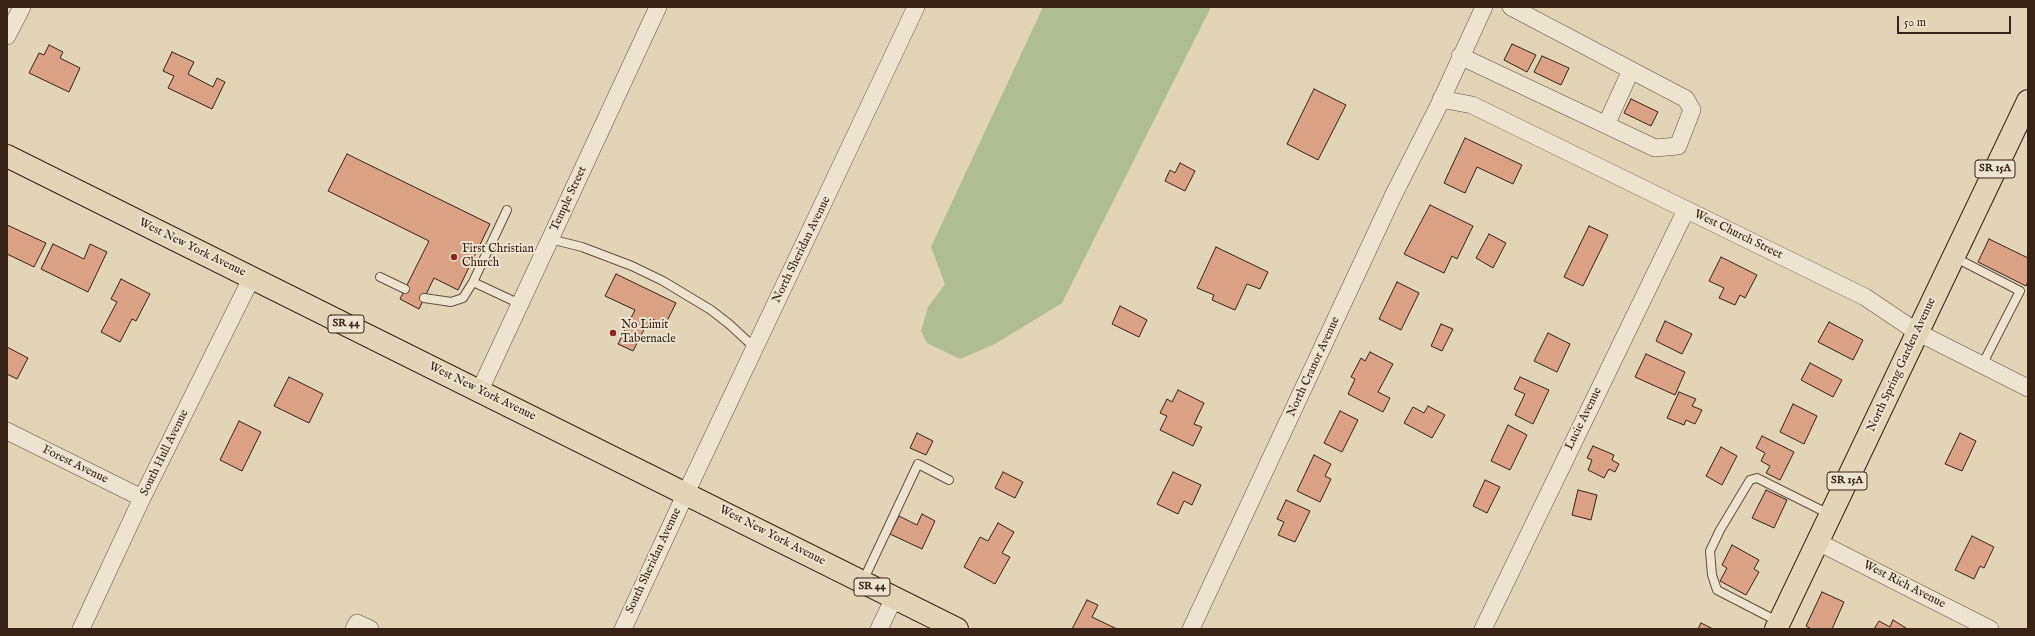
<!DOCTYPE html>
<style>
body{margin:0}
#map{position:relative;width:2035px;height:636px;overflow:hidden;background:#e1d5b6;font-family:"IM FELL English",serif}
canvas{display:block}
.frame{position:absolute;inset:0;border:8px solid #372217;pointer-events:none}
.scale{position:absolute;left:1897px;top:16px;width:114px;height:18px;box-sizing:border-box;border:2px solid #372217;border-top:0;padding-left:5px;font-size:12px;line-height:14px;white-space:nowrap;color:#372217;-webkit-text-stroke:3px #ece4d0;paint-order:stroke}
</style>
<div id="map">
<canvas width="2035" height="636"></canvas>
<div class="frame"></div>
<div class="scale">50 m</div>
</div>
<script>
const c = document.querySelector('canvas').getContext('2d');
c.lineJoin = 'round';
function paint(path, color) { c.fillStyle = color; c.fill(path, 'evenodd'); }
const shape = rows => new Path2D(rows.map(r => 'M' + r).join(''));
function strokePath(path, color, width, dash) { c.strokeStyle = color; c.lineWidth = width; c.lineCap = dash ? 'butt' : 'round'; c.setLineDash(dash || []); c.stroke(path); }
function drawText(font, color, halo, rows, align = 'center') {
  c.font = font + ' "IM FELL English",serif'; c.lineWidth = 4; c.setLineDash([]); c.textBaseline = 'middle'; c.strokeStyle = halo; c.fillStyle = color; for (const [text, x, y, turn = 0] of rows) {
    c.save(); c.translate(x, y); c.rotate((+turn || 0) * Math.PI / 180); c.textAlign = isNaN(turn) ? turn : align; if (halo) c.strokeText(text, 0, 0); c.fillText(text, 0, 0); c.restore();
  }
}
const green = shape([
 [1043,7,1211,7,1062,303,995,344,960,359,927,343,921,331,928,307,945,284,931,247]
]);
const building = shape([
 [1512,44,1536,55,1527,72,1504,60,1512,44],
 [49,45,63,52,60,58,80,68,69,92,29,73,39,53,44,55,49,45],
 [172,52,194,62,188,74,213,87,217,78,225,82,212,109,168,88,174,76,163,71,172,52],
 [1542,56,1569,68,1561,85,1534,72,1542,56],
 [1314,89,1346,105,1318,160,1287,144,1314,89],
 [1631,99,1658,112,1651,126,1624,113,1631,99],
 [1465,138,1522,165,1513,184,1477,167,1465,193,1444,183,1465,138],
 [347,154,490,224,458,290,434,278,419,309,400,299,429,241,328,191,347,154],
 [1180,163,1195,171,1185,191,1165,181,1170,170,1175,173,1180,163],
 [1430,205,1473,226,1457,259,1452,256,1444,273,1404,254,1430,205],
 [7,225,46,243,34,267,7,254,7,225],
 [1589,226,1608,235,1583,286,1564,277,1589,226],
 [1489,234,1506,243,1493,268,1476,258,1489,234],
 [1989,239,2028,258,2028,281,2026,286,1978,262,1989,239],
 [53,244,84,259,90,244,107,252,88,292,41,269,53,244],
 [1216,247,1268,272,1260,289,1247,284,1235,310,1212,300,1214,295,1197,288,1216,247],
 [1721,257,1757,275,1745,298,1740,295,1735,305,1719,298,1724,288,1709,281,1721,257],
 [616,274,676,303,665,325,650,318,633,351,618,344,635,310,605,296,616,274],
 [121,279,150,294,136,321,132,319,120,342,101,332,117,302,111,299,121,279],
 [1397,282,1419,293,1401,330,1379,319,1397,282],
 [1120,306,1147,320,1139,337,1112,324,1120,306],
 [1665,321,1692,334,1682,354,1656,341,1665,321],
 [1829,322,1863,340,1853,360,1818,342,1829,322],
 [1441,324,1453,329,1442,351,1431,346,1441,324],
 [1548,333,1570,344,1557,372,1534,361,1548,333],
 [7,347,28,358,17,379,7,374,7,347],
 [1370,352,1393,364,1378,392,1390,398,1383,412,1348,394,1355,379,1351,377,1361,358,1365,361,1370,352],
 [1646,354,1685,372,1675,395,1635,377,1646,354],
 [1810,363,1842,380,1833,397,1801,380,1810,363],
 [289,377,323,394,309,423,274,406,289,377],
 [1520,377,1549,390,1533,424,1515,415,1525,394,1514,389,1520,377],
 [1178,390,1204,403,1194,424,1202,427,1193,446,1160,430,1167,416,1160,413,1167,399,1172,402,1178,390],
 [1679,392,1696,399,1692,406,1702,410,1695,424,1686,420,1684,425,1667,418,1679,392],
 [1793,404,1817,416,1804,444,1780,432,1793,404],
 [1428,406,1445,415,1432,438,1404,423,1413,407,1424,413,1428,406],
 [1340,411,1358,420,1342,452,1324,443,1340,411],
 [239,421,261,432,242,471,220,460,239,421],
 [1508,425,1527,435,1510,470,1491,461,1508,425],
 [917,433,933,441,926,455,910,448,917,433],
 [1960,433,1976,441,1962,471,1945,464,1960,433],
 [1762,436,1794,452,1780,480,1766,473,1770,466,1761,461,1765,453,1756,448,1762,436],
 [1593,446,1614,455,1612,460,1619,464,1615,472,1609,469,1604,478,1588,470,1592,460,1587,458,1593,446],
 [1721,447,1737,456,1722,485,1706,476,1721,447],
 [1314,455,1331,464,1325,476,1331,479,1320,502,1297,491,1314,455],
 [1003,472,1023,482,1015,498,995,488,1003,472],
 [1173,472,1201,485,1192,505,1184,501,1178,514,1157,504,1173,472],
 [1485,480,1500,487,1487,513,1473,506,1485,480],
 [1578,490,1597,495,1591,520,1572,515,1578,490],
 [1766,490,1787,500,1774,528,1752,518,1766,490],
 [1286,500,1310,511,1295,542,1278,535,1284,522,1277,519,1286,500],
 [922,514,935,521,922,549,890,534,899,516,917,525,922,514],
 [998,523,1014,532,1002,553,1010,557,995,584,964,567,980,537,988,541,998,523],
 [1972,536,1994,547,1984,568,1980,566,1974,579,1955,570,1972,536],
 [1732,545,1759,560,1754,569,1759,572,1746,595,1720,581,1727,568,1722,565,1732,545],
 [1822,592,1844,602,1832,629,1811,629,1806,626,1822,592],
 [1087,600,1098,605,1092,617,1117,629,1072,629,1087,600],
 [1893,620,1906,628,1906,629,1874,629,1879,621,1890,627,1893,620],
 [1701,623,1713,629,1698,629,1701,623]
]);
const service = shape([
 [507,210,473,282,520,304],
 [550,239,582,247,632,266,663,281,711,310,729,324,755,348],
 [1954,257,2020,291,1982,365],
 [380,277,405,289],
 [424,298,451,302,463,298,473,282],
 [863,581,918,464,949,480],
 [1779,622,1717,590,1712,575,1710,551,1720,530,1750,480,1757,478,1831,515]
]);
const minor = shape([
 [7,36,22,7],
 [1460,56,1655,148,1678,146,1692,110,1686,99,1511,7],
 [1441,99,1472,105,1865,297,1917,332,2028,388],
 [1606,125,1631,70],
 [480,390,658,7],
 [7,431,142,498],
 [1818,542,1990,629],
 [81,629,142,498,252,277],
 [354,629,357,623,370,629],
 [623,629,686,493,916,7],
 [879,629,894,598],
 [1191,629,1394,194,1439,105,1484,7],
 [1483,629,1686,210]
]);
const primary = shape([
 [7,156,957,629]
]);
const trunk = shape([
 [1776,629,2028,101]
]);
const markers = [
 [454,257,4,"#8f2418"],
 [613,333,4,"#8f2418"]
];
const shields = [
 [1995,169,40],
 [346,324,36],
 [1847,481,40],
 [872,587,36]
];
const shieldNames = [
 ["SR 15A",1995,169],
 ["SR 44",346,324],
 ["SR 15A",1847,481],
 ["SR 44",872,587]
];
const streetNames = [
 ["Temple Street",569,199,-65],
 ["West Church Street",1738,235,26],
 ["West New York Avenue",192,248,26],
 ["North Sheridan Avenue",802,250,-64],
 ["North Spring Garden Avenue",1902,365,-65],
 ["North Cranor Avenue",1314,367,-65],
 ["West New York Avenue",482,392,26],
 ["Lucie Avenue",1584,419,-64],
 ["South Hull Avenue",165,453,-64],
 ["Forest Avenue",75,465,26],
 ["West New York Avenue",772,536,27],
 ["South Sheridan Avenue",654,561,-65],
 ["West Rich Avenue",1904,585,27]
];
const poiNames = [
 ["First Christian",462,250],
 ["Church",462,264],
 ["No Limit",621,326],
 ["Tabernacle",621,340]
];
paint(green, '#aebe91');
paint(building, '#daa282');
strokePath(building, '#372217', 1);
strokePath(service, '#624f3f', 10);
strokePath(minor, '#624f3f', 18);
strokePath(primary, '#372217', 24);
strokePath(trunk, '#372217', 24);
strokePath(service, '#ece4d0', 8);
strokePath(minor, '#ece4d0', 17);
strokePath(primary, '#e1d5b6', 22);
strokePath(trunk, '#e1d5b6', 22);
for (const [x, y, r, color] of markers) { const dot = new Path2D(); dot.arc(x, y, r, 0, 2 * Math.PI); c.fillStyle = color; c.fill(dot); strokePath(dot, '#ece4d0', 1.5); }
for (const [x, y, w] of shields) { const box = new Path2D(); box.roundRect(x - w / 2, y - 9, w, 18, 3); c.fillStyle = '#ece4d0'; c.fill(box); strokePath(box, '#372217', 1); }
drawText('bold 11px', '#372217', null, shieldNames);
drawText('12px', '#372217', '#ece4d0', streetNames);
drawText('12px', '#372217', '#ece4d0', poiNames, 'left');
</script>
